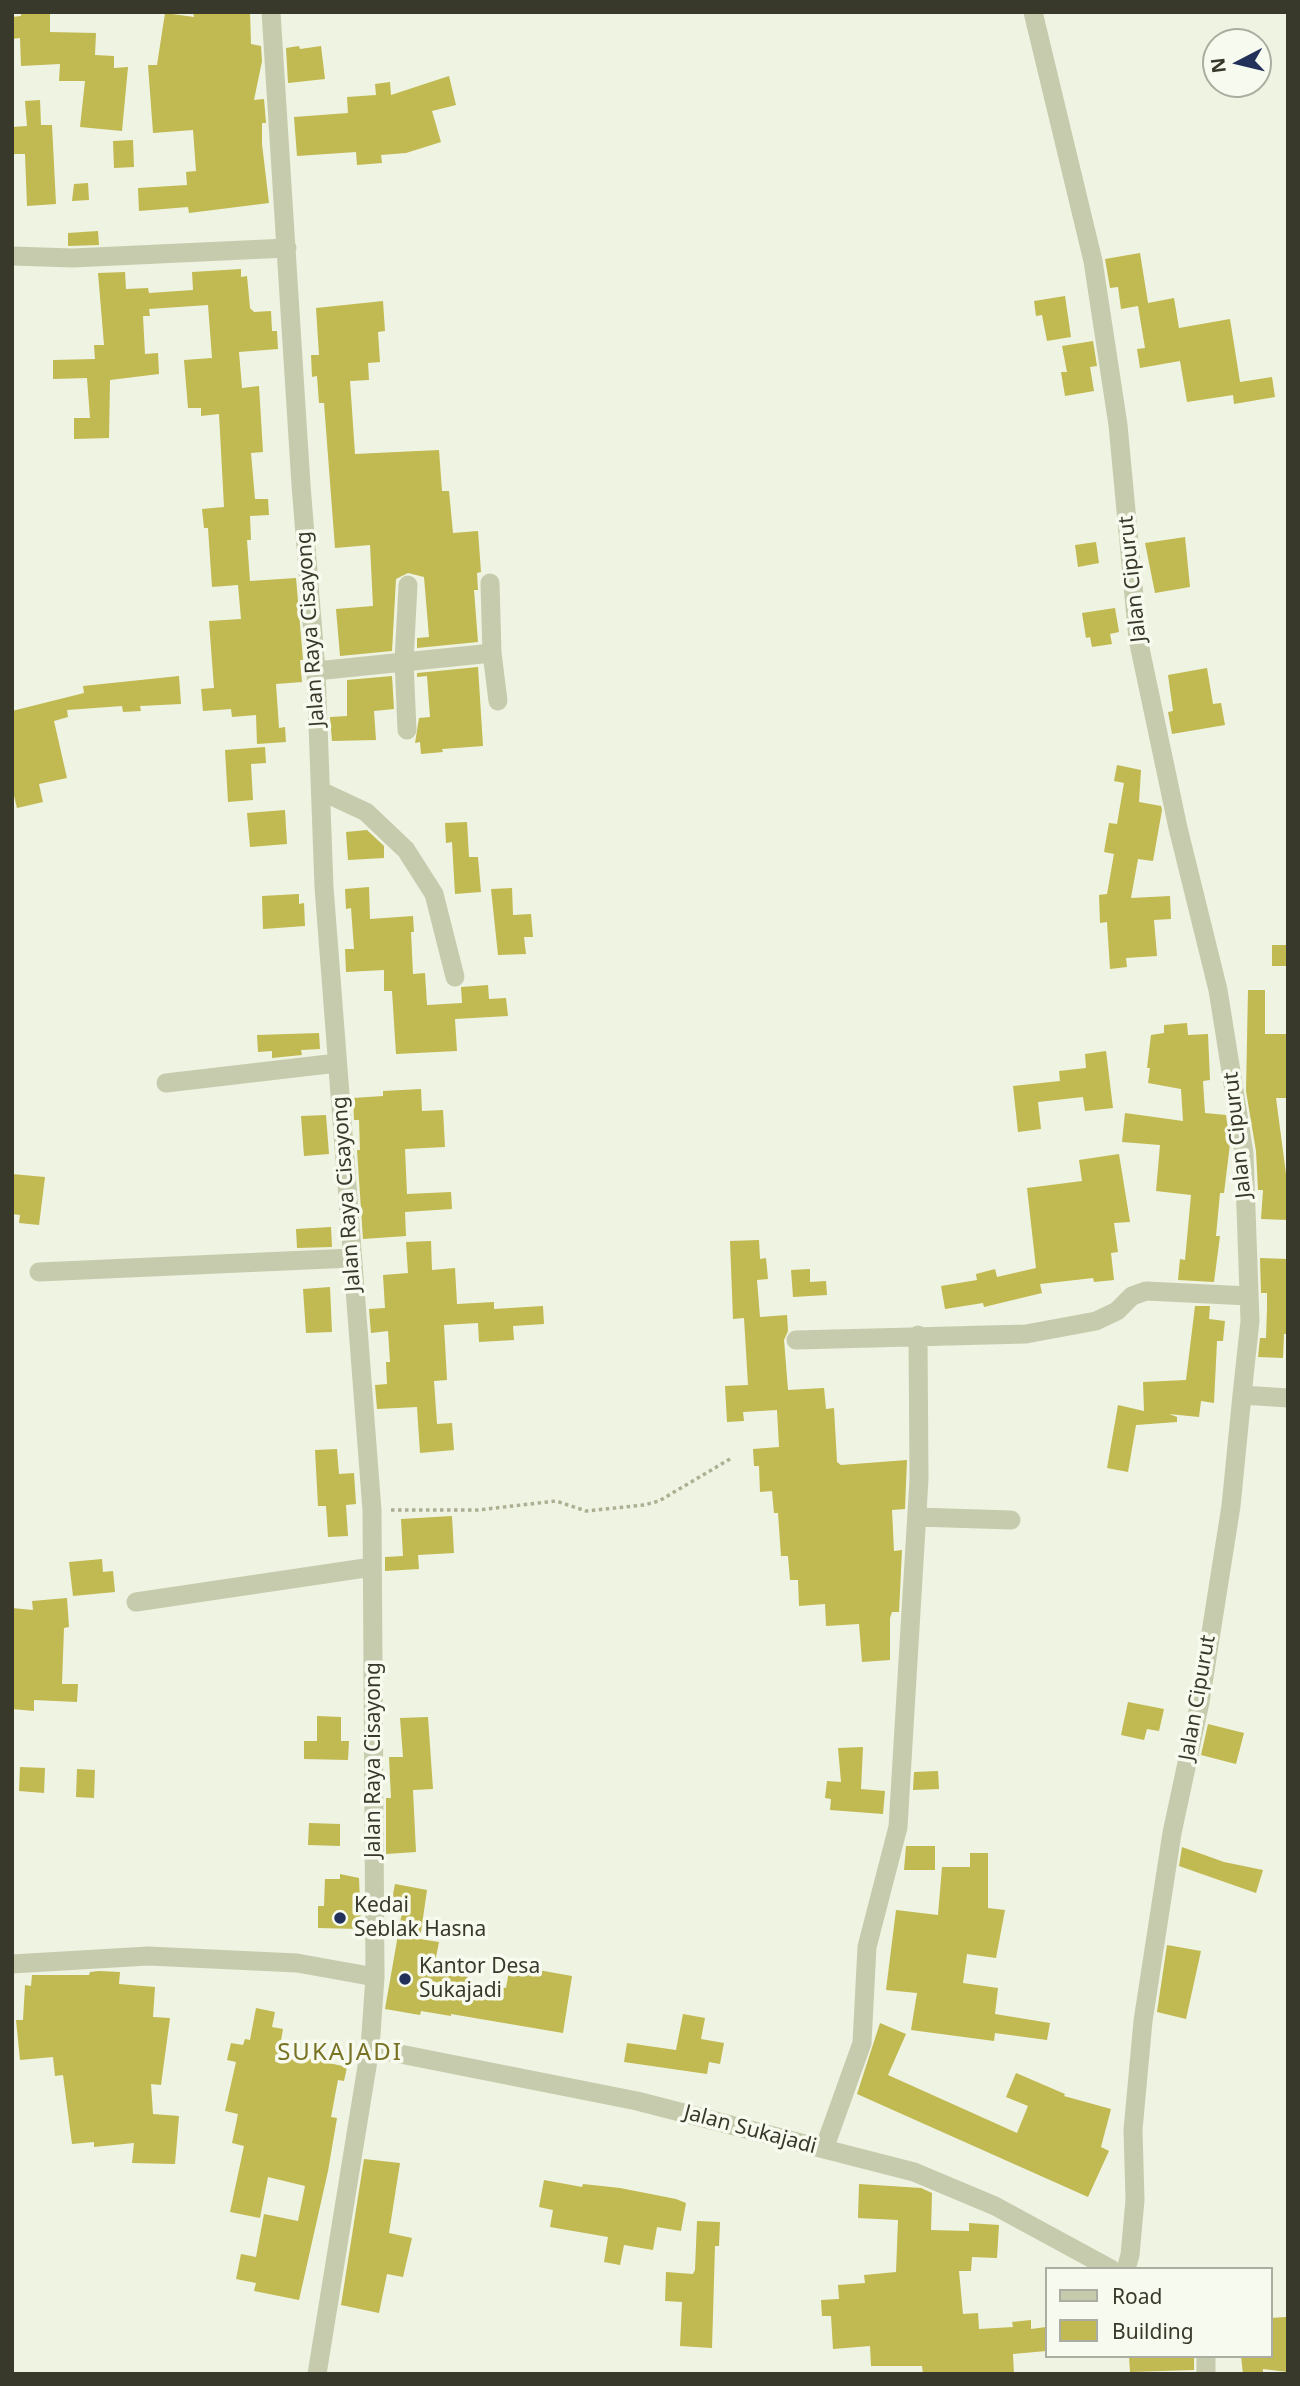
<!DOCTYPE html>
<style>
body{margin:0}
#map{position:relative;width:1300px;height:2386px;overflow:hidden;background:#eff3e1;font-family:"Noto Sans",sans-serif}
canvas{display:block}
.frame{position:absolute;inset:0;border:14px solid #39392b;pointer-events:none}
.legend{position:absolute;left:1045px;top:2267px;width:228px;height:91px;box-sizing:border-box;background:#f7faee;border:2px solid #abada0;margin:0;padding:9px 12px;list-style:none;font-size:21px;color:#39392b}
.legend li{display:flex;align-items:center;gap:14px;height:35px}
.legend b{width:35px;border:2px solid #abada0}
.north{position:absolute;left:1202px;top:28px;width:70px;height:70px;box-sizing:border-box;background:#f7faee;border:2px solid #abada0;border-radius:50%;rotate:263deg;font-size:19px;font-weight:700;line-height:28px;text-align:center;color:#39392b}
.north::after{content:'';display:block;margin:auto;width:24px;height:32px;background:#22305a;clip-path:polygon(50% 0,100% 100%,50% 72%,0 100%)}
</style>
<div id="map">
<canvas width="1300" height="2386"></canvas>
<div class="frame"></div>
<ul class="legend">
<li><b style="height:9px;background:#c7cbad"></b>Road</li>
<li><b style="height:19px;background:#c1b951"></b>Building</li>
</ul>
<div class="north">N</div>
</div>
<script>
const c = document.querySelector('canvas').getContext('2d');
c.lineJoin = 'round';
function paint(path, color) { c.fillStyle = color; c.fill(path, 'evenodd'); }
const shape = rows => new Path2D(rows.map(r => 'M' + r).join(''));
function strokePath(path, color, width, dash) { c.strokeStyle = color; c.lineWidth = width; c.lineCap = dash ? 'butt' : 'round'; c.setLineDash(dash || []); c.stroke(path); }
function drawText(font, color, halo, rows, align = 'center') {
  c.font = font + ' "Noto Sans",sans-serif'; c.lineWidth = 7; c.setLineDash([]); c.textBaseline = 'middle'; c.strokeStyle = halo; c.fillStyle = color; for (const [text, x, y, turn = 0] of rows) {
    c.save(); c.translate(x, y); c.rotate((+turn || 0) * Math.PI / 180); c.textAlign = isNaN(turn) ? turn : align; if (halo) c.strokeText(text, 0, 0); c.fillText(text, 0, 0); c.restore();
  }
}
const building = shape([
 [21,12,50,12,50,32,96,33,95,55,114,56,114,68,128,67,122,131,80,127,85,81,59,81,60,64,21,66,20,38,12,39,12,17,21,16],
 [193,12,250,12,251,44,261,46,262,61,254,100,264,99,266,123,262,123,262,144,269,203,189,213,188,207,139,211,138,188,187,185,186,172,196,171,193,130,153,133,148,65,157,65,165,13,194,17],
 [299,46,300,49,321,46,325,79,288,83,286,48],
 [449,76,456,105,432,111,441,142,406,153,381,155,382,163,357,165,356,152,297,156,294,117,348,113,347,97,376,95,375,84,390,82,391,95],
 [40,100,41,125,52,125,56,204,27,206,25,154,12,154,12,127,27,126,25,101],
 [133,140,134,167,114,168,113,141],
 [88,183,89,200,72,201,74,184],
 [98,231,99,245,68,246,68,233],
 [1140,253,1148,303,1174,298,1179,328,1230,319,1240,382,1272,377,1275,397,1234,404,1233,395,1187,402,1180,361,1140,368,1137,349,1145,348,1138,306,1121,309,1118,287,1110,288,1105,259],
 [241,269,241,277,247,276,250,308,254,312,271,311,272,331,277,331,278,349,239,352,242,388,259,386,263,452,251,453,255,499,268,499,269,515,250,516,251,540,247,540,250,581,296,578,303,660,300,660,302,682,276,684,279,728,285,727,286,742,257,744,256,715,232,717,231,709,203,711,201,689,214,688,209,621,241,619,238,585,212,587,208,528,204,528,202,509,224,507,219,414,201,416,201,408,188,408,184,360,212,358,208,305,149,309,150,316,143,316,145,354,158,353,159,374,110,380,109,438,74,439,74,418,90,418,87,378,53,379,53,360,95,359,94,345,104,345,98,273,125,272,126,289,148,288,149,293,193,290,192,272],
 [1065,296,1071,337,1047,341,1042,315,1036,316,1034,301],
 [383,301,385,331,378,332,380,362,368,363,369,380,350,381,355,454,439,450,442,491,449,491,453,533,478,531,481,572,477,573,478,590,474,590,478,642,417,648,417,638,429,637,424,577,408,573,396,579,392,651,340,656,336,609,373,606,370,545,335,548,324,403,319,403,317,376,312,377,311,355,319,355,316,308],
 [1093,341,1097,366,1090,367,1094,391,1065,396,1061,372,1067,372,1062,346],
 [1185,537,1190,587,1155,593,1145,543],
 [1096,542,1099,563,1078,567,1075,545],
 [1115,608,1119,632,1110,634,1112,644,1092,647,1090,637,1086,638,1082,613],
 [478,667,483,746,442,749,443,752,421,754,420,742,415,743,419,718,430,717,427,676,417,677,417,673],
 [1207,668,1213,704,1221,703,1225,725,1172,734,1168,712,1173,711,1168,675],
 [179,676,181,704,140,706,141,711,123,712,122,706,67,710,68,717,54,721,67,778,39,784,43,802,17,808,12,788,12,711,84,693,83,686],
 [392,676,394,709,374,711,376,740,332,741,330,717,347,716,347,680],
 [265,747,266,763,251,764,253,800,228,802,225,750],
 [1117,765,1141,770,1139,802,1161,806,1162,810,1153,861,1138,859,1131,898,1170,896,1171,919,1154,920,1157,956,1126,958,1127,967,1110,969,1107,922,1100,923,1099,895,1107,894,1114,854,1104,852,1109,823,1117,824,1124,783,1114,781],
 [285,810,287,844,250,847,247,813],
 [467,822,469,857,478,857,481,892,455,894,452,842,446,843,445,823],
 [367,830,384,846,384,858,348,860,346,832],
 [369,887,370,919,413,916,414,932,411,932,413,974,425,973,427,1005,462,1003,461,987,488,985,489,999,506,998,508,1016,455,1019,457,1051,396,1054,392,991,384,991,384,970,346,972,345,949,354,949,351,908,346,909,345,889],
 [512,888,513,915,531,914,533,937,524,937,526,954,498,955,491,889],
 [299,894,299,904,304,903,305,926,263,929,262,896],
 [1272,945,1288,945,1288,966,1272,966],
 [1248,990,1265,990,1265,1034,1288,1034,1288,1098,1276,1098,1288,1189,1288,1220,1261,1219,1263,1190,1258,1190,1256,1151,1246,1091],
 [1187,1023,1188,1035,1208,1034,1210,1080,1203,1081,1205,1113,1226,1115,1230,1144,1224,1193,1220,1193,1216,1236,1220,1236,1214,1282,1178,1280,1180,1259,1185,1260,1191,1195,1156,1191,1160,1145,1122,1142,1125,1113,1183,1121,1181,1089,1148,1083,1150,1068,1147,1068,1151,1035,1164,1033,1164,1025],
 [319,1033,320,1049,301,1050,302,1055,272,1058,272,1051,258,1052,257,1035],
 [1106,1051,1113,1108,1085,1111,1083,1097,1038,1102,1041,1129,1018,1132,1013,1086,1060,1081,1059,1071,1086,1068,1085,1054],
 [421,1089,422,1111,443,1110,445,1147,405,1149,407,1194,451,1192,452,1209,405,1212,406,1236,363,1239,357,1150,360,1150,359,1120,354,1120,353,1098,383,1096,383,1091],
 [326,1115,329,1154,304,1156,301,1116],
 [1119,1154,1130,1222,1114,1223,1118,1252,1111,1253,1114,1280,1094,1282,1093,1278,1040,1284,1042,1293,984,1307,983,1303,945,1309,941,1286,977,1280,976,1274,995,1269,997,1277,1036,1268,1027,1188,1082,1181,1079,1160],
 [12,1174,45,1177,39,1225,19,1223,20,1215,12,1214],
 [331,1227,332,1247,297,1248,296,1229],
 [759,1240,760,1259,766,1258,768,1279,757,1280,760,1317,787,1315,788,1331,784,1340,788,1390,824,1388,826,1409,834,1408,837,1462,841,1465,907,1460,905,1509,892,1510,894,1551,902,1550,899,1612,892,1612,890,1618,890,1660,862,1662,859,1624,826,1626,825,1604,799,1606,798,1580,790,1580,788,1556,781,1556,778,1513,774,1513,772,1491,760,1492,759,1466,754,1466,753,1449,779,1447,777,1410,743,1412,744,1421,727,1422,725,1386,748,1385,744,1318,733,1319,730,1241],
 [431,1241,432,1270,455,1268,457,1304,494,1302,494,1309,543,1306,544,1324,513,1326,514,1340,479,1342,478,1323,444,1325,447,1380,434,1381,437,1424,452,1423,454,1450,420,1453,417,1407,377,1409,375,1385,387,1384,386,1362,390,1362,388,1331,371,1333,369,1309,385,1308,383,1275,408,1273,406,1242],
 [1260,1258,1288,1259,1288,1334,1284,1334,1283,1358,1258,1357,1260,1338,1266,1338,1267,1308,1267,1293,1261,1293],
 [810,1269,810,1282,826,1281,827,1295,793,1297,791,1270],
 [330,1287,332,1332,306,1333,303,1289],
 [1195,1306,1210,1306,1209,1319,1225,1321,1223,1341,1217,1341,1214,1403,1201,1401,1199,1417,1169,1414,1177,1417,1177,1422,1136,1425,1128,1472,1107,1468,1118,1405,1144,1411,1143,1382,1186,1380],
 [337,1449,339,1474,354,1473,356,1504,346,1505,348,1536,328,1537,326,1506,318,1506,315,1450],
 [452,1516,454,1553,418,1555,419,1569,385,1571,385,1557,403,1556,401,1519],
 [102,1559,103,1572,113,1571,115,1592,73,1596,69,1562],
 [67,1598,69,1627,64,1628,62,1684,78,1684,77,1702,34,1700,34,1711,12,1709,12,1608,33,1610,32,1601],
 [1128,1702,1164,1709,1159,1731,1147,1729,1144,1740,1121,1735],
 [317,1716,341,1717,341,1741,349,1741,348,1760,304,1759,304,1741,317,1741],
 [428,1717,433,1789,413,1790,416,1852,386,1854,386,1798,391,1798,389,1757,403,1757,400,1718],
 [1208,1724,1244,1733,1236,1764,1201,1755],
 [863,1747,861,1789,885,1791,883,1814,830,1810,831,1799,825,1798,827,1781,841,1782,838,1748],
 [20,1767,45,1768,44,1793,19,1791],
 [77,1769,95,1770,94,1798,76,1797],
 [938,1771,939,1789,913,1790,914,1772],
 [309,1823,340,1824,340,1846,308,1845],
 [906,1846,935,1846,935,1870,904,1870],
 [1182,1847,1224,1862,1263,1870,1256,1893,1179,1866],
 [970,1853,988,1853,988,1908,1005,1910,996,1958,967,1954,963,1983,998,1988,995,2014,1050,2023,1047,2040,995,2033,994,2041,911,2030,917,1993,886,1990,896,1910,938,1915,942,1867,970,1867],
 [340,1874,359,1878,361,1929,318,1928,318,1906,324,1906,325,1879,340,1879],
 [395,1884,427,1890,420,1939,439,1942,434,1967,461,1972,461,1976,468,1977,467,1981,506,1988,510,1965,572,1976,563,2033,451,2014,451,2016,421,2011,420,2015,385,2009,402,1912,390,1910],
 [1167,1945,1201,1951,1186,2019,1157,2012],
 [99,1971,120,1972,119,1984,155,1987,153,2017,170,2018,161,2085,151,2084,153,2114,179,2116,175,2164,132,2163,134,2143,94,2147,94,2142,72,2144,63,2075,55,2076,53,2057,20,2060,16,2020,23,2020,25,1985,31,1986,32,1975,89,1975,90,1972],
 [256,2008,275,2012,272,2027,283,2029,279,2052,347,2067,344,2081,338,2080,331,2117,337,2118,328,2171,299,2300,254,2291,256,2283,236,2279,241,2254,256,2257,264,2214,298,2221,305,2186,268,2177,260,2218,230,2212,244,2146,232,2143,238,2114,225,2111,236,2062,227,2060,231,2043,243,2045,245,2039,250,2040],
 [683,2014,705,2018,701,2039,724,2043,720,2064,709,2062,707,2074,624,2062,627,2043,676,2050],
 [880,2023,906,2034,888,2075,1017,2133,1028,2106,1006,2097,1016,2073,1065,2094,1064,2096,1111,2109,1101,2147,1109,2151,1088,2197,857,2094],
 [364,2159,400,2163,389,2233,412,2238,403,2277,387,2274,379,2313,341,2305],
 [544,2180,582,2187,583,2184,620,2188,676,2199,686,2203,681,2231,657,2227,653,2250,624,2245,620,2265,604,2262,608,2237,550,2227,553,2210,539,2207],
 [859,2184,921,2188,932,2193,931,2230,969,2231,969,2223,999,2225,997,2258,972,2257,971,2271,959,2271,963,2314,978,2313,979,2329,1013,2327,1012,2322,1031,2320,1031,2329,1046,2327,1046,2351,1013,2354,1014,2374,923,2374,922,2366,871,2366,870,2346,833,2349,831,2316,822,2316,821,2300,839,2299,838,2285,865,2283,864,2275,896,2272,898,2220,858,2218],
 [697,2221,720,2222,719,2246,715,2246,712,2348,680,2346,682,2302,665,2301,666,2272,693,2274,695,2270],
 [1286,2317,1288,2372,1263,2369,1263,2374,1243,2374,1241,2356,1270,2356,1270,2318],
 [1129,2356,1194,2356,1194,2370,1130,2372]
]);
const path = shape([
 [391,1510,478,1510,556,1501,586,1511,644,1505,659,1501,730,1459]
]);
const minor = shape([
 [271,12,301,485,316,671,324,887,372,1510,375,1977,370,2048,317,2374],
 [1033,12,1093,261,1118,425,1138,639,1178,828,1218,990,1244,1153,1250,1321,1242,1395,1231,1506,1200,1702,1172,1833,1143,2021,1133,2130,1135,2200,1130,2255,1126,2269],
 [12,256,73,258,287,248],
 [490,583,492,653,498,701],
 [316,671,492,653],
 [407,730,404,661,408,585],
 [321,791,366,812,406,850,434,894,455,977],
 [166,1083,337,1063],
 [39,1272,352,1258],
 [796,1340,1026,1334,1096,1321,1117,1311,1132,1296,1146,1291,1249,1296],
 [1242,1395,1288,1398],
 [917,1517,1011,1520],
 [136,1602,372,1567],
 [12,1964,148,1956,297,1963,375,1977],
 [370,2048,637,2101,914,2172,995,2206,1111,2269],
 [824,2149,862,2043,867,1947,898,1827,919,1479,918,1335],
 [1206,2356,1206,2374]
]);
const markers = [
 [340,1918,7,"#22305a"],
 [405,1979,7,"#22305a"]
];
const streetNames = [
 ["Jalan Cipurut",1133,579,-96],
 ["Jalan Raya Cisayong",311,629,-94],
 ["Jalan Cipurut",1238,1135,-96],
 ["Jalan Raya Cisayong",347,1194,-94],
 ["Jalan Cipurut",1198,1698,-80],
 ["Jalan Raya Cisayong",374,1760,-90],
 ["Jalan Sukajadi",750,2130,15]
];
const poiNames = [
 ["Kedai",354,1906],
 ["Seblak Hasna",354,1930],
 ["Kantor Desa",419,1967],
 ["Sukajadi",419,1991]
];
const quarterNames = [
 ["SUKAJADI",340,2053]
];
paint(building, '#c1b951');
strokePath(path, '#acaf91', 3.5, [3.5, 3.5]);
strokePath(minor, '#c7cbad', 19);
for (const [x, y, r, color] of markers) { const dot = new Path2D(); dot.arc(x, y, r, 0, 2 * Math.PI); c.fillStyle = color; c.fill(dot); strokePath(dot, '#f7faee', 2.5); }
drawText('21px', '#39392b', '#f7faee', streetNames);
drawText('21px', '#39392b', '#f7faee', poiNames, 'left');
c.letterSpacing = '2px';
drawText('24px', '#797325', '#f7faee', quarterNames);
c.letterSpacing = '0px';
</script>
